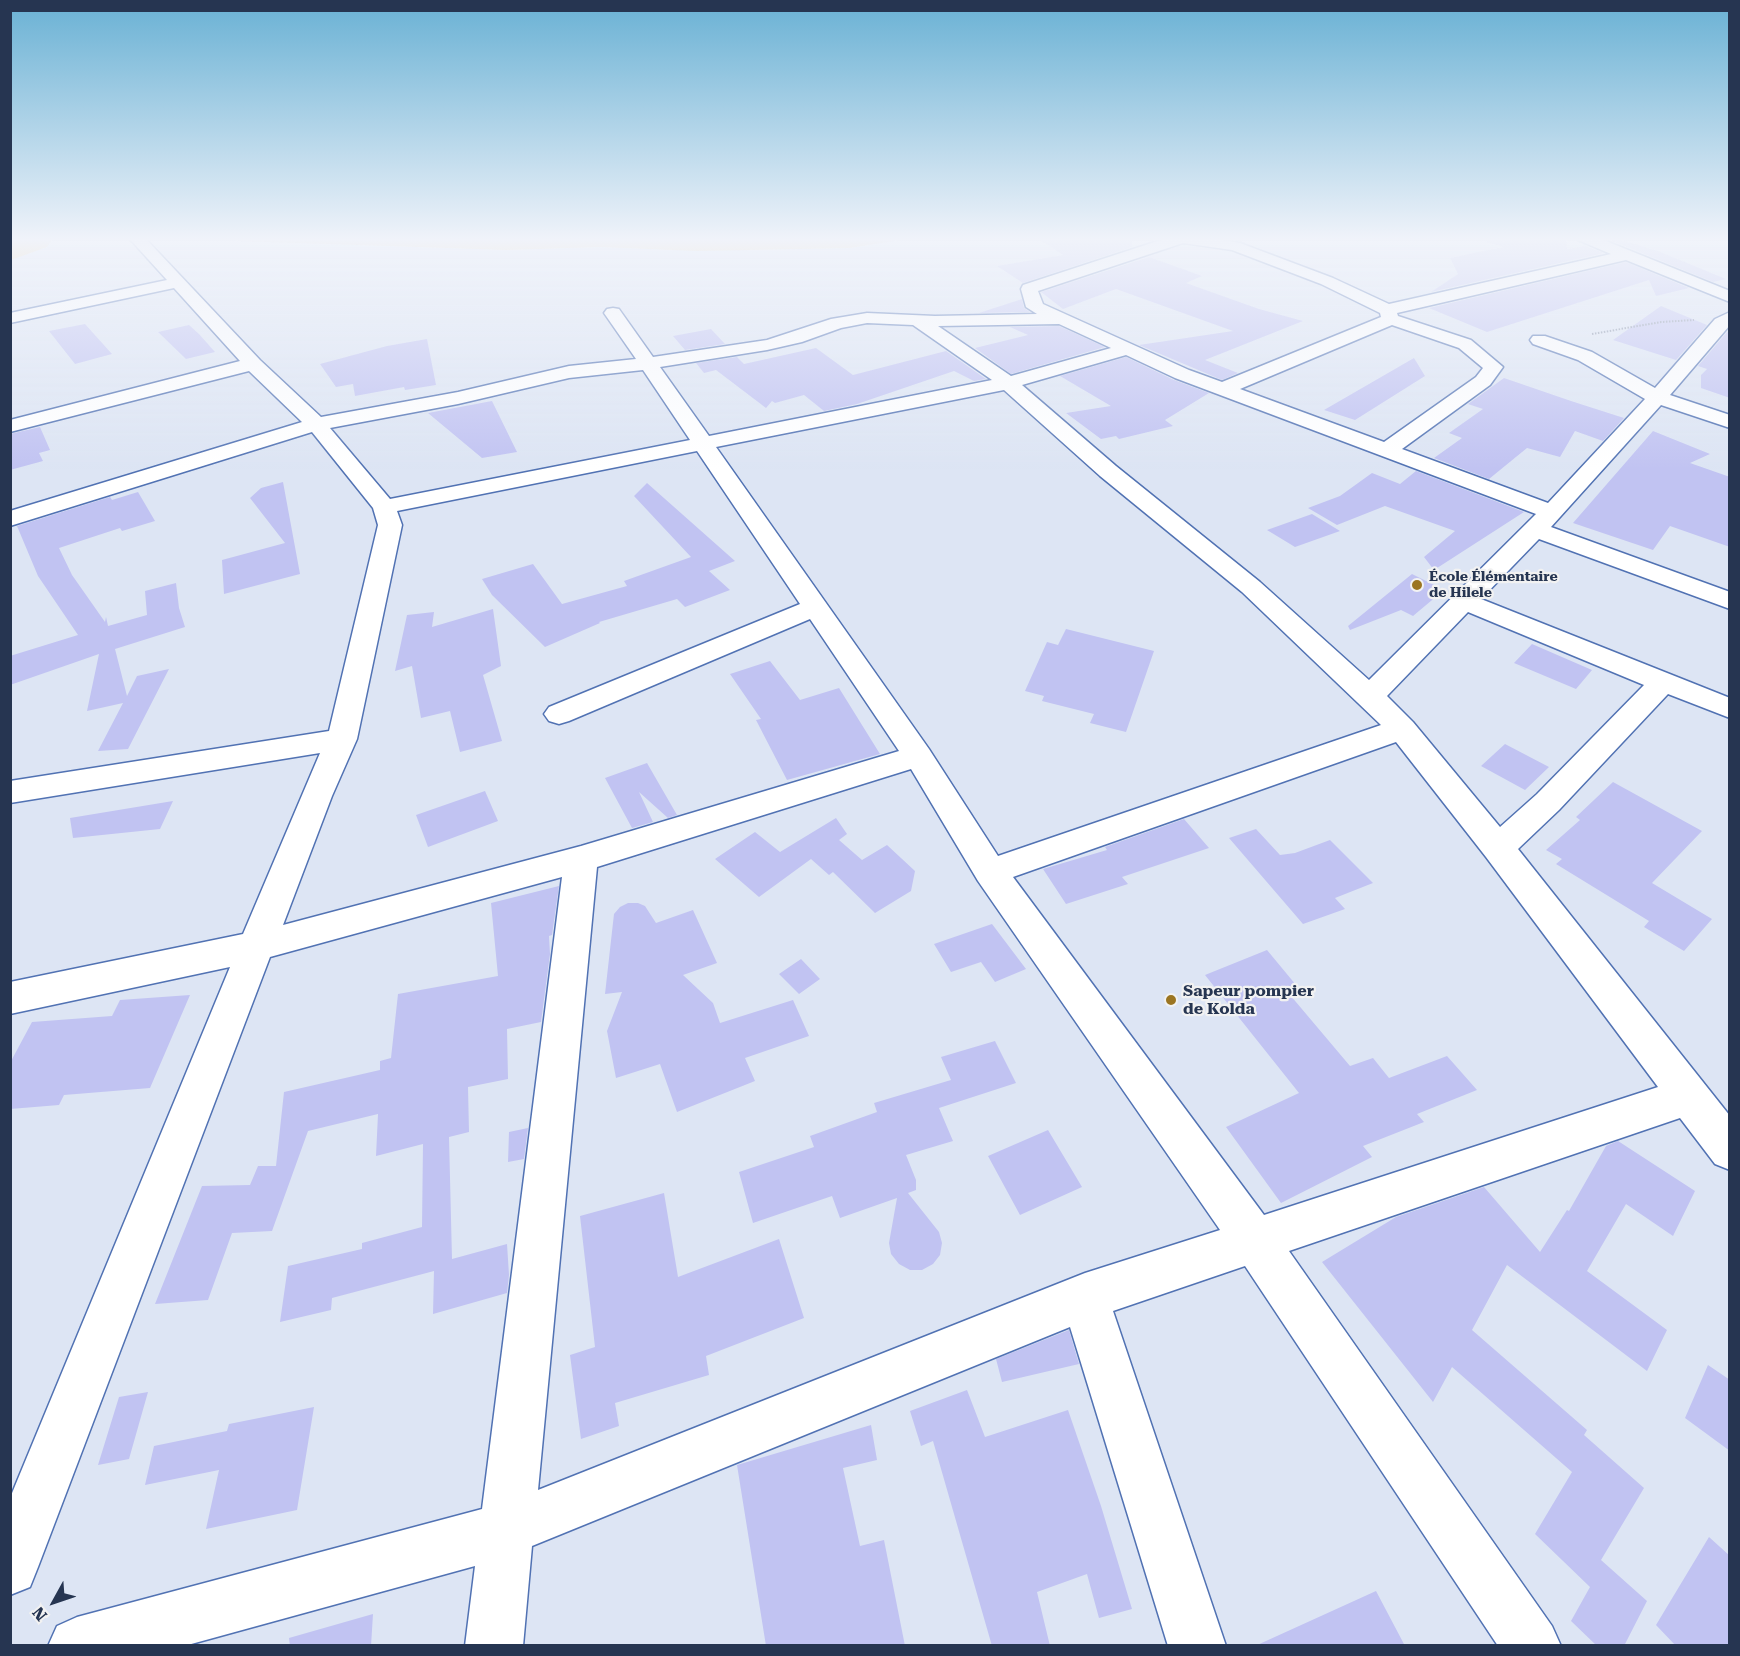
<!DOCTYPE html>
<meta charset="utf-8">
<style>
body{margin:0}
#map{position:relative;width:1740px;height:1656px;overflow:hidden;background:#dde5f4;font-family:"Roboto Serif",serif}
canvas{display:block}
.frame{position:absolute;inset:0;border:12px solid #263551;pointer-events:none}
.north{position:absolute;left:24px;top:1572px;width:60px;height:60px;-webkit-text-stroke:4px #f2f2f2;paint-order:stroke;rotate:230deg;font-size:16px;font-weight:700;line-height:24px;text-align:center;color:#263551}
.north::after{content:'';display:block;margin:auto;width:21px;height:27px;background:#263551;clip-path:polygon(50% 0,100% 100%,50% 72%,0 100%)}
</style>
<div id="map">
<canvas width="1740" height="1656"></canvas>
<div class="frame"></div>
<div class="north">N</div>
</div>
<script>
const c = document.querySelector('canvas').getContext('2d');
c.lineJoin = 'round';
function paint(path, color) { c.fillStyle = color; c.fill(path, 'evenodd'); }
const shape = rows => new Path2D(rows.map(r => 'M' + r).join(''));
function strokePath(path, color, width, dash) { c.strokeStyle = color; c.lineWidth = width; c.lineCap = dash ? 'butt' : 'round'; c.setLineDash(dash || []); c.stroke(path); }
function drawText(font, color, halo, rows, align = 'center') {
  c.font = font + ' "Roboto Serif",serif'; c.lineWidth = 4.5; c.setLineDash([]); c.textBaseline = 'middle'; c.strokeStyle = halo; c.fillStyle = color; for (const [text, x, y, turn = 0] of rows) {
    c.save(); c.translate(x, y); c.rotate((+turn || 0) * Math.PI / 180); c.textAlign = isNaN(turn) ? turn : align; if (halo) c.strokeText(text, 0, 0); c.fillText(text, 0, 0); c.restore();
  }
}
const green = shape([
 [10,237,54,237,47,247,11,260],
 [218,237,918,237,850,248,697,251,600,247,506,250,240,241]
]);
const building = shape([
 [1036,237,1132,237,1132,247,1023,283,997,266,1063,255],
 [1488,237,1566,237,1567,249,1585,246,1604,253,1431,292,1458,274,1450,258,1503,247,1487,242],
 [1618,239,1658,251,1726,279,1713,282,1610,240],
 [1149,257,1202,276,1186,283,1259,309,1303,321,1205,360,1238,373,1222,380,1139,345,1233,331,1116,289,1063,309,1041,292],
 [1626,262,1689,288,1656,296,1649,280,1487,332,1429,308],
 [1022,299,1024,308,1030,312,979,313],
 [1661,306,1707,325,1676,360,1613,340],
 [85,324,112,354,75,364,49,331],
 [189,325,199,334,215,352,186,359,158,332],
 [1059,326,1105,347,1011,374,975,348,1028,335,1010,327],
 [711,329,725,344,685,350,673,336],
 [1727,332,1730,333,1730,398,1701,388,1701,375,1707,369,1698,366],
 [427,339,436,385,405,390,404,387,355,396,353,384,336,387,320,364,387,346],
 [816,348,853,375,946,351,986,379,974,381,954,371,857,404,824,411,804,395,775,403,772,401,766,408,716,370,704,373,696,363,737,357,744,364],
 [1126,357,1174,380,1209,393,1165,420,1173,426,1119,439,1116,436,1101,439,1066,413,1111,406,1060,376],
 [1414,358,1425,376,1355,420,1324,410],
 [1504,378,1571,401,1624,418,1603,441,1575,431,1560,457,1527,448,1489,479,1434,458,1462,438,1449,433,1483,409,1468,404],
 [492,401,517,452,482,458,428,413],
 [40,427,50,450,39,453,43,461,10,470,10,434],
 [1653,431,1710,454,1690,463,1730,477,1730,547,1670,526,1653,550,1573,523],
 [1416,471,1524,512,1434,570,1424,557,1455,531,1385,506,1337,525,1308,508,1340,496,1372,473,1400,484],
 [283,482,300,574,224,594,222,560,285,543,250,498,261,488],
 [647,483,735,561,709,571,730,590,685,607,677,599,599,622,600,623,545,647,492,595,482,579,533,564,562,604,627,586,624,581,691,557,634,496],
 [138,492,155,521,122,531,120,528,59,548,72,575,105,622,106,617,108,626,147,615,145,591,176,583,179,608,185,627,115,649,127,696,137,676,169,669,128,749,98,751,123,703,87,711,99,654,10,685,10,656,78,635,38,576,17,526,110,497,112,500],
 [1312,514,1340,531,1295,547,1267,530],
 [1412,574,1444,590,1413,616,1401,610,1350,630,1348,626],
 [493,609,501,666,483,675,502,741,460,752,450,711,421,718,412,666,395,671,407,615,434,612,432,627],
 [1066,629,1154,651,1126,732,1090,723,1094,714,1042,701,1044,696,1025,691,1047,642,1058,645],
 [1532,644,1592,670,1576,689,1514,663],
 [770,661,800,700,839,688,880,754,787,780,756,720,761,719,730,674],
 [1505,744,1549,767,1525,790,1481,766],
 [647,763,677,815,668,818,639,792,653,822,632,828,605,778],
 [1613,782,1702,831,1652,883,1712,919,1684,951,1644,927,1649,921,1556,864,1562,859,1546,850,1580,820,1576,817],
 [485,791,498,821,428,847,416,815],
 [173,801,160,829,73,838,70,818],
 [836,818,847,834,839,840,862,860,887,845,915,871,911,891,875,913,833,872,829,875,811,859,759,897,715,859,755,832,780,852],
 [1184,819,1209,848,1122,877,1128,884,1066,904,1043,869,1107,850,1105,847],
 [1256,829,1280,855,1295,853,1330,840,1373,883,1335,898,1345,909,1303,924,1229,838],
 [559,886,552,935,549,936,550,954,541,1022,507,1029,508,1079,468,1087,469,1132,449,1137,452,1259,507,1244,509,1275,507,1293,433,1314,434,1271,332,1298,331,1310,280,1322,288,1266,362,1249,362,1243,422,1227,423,1144,376,1156,378,1114,308,1131,272,1231,232,1233,208,1300,155,1304,202,1186,250,1185,258,1166,276,1166,284,1092,380,1070,380,1061,391,1058,398,994,498,976,491,903],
 [628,903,638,903,645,906,656,923,693,910,717,963,683,975,713,1003,720,1023,793,1000,809,1036,745,1058,755,1081,677,1112,660,1064,616,1078,607,1031,622,992,605,994,614,914,620,907],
 [992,924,1026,969,995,982,981,962,951,972,934,944],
 [1267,950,1296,985,1285,989,1350,1066,1373,1058,1389,1078,1447,1056,1477,1090,1417,1114,1424,1122,1363,1146,1372,1157,1281,1203,1226,1127,1299,1093,1205,975],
 [801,959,820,979,799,994,779,974],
 [190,995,150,1088,64,1095,59,1105,10,1109,10,1063,32,1022,112,1016,120,1000],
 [995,1041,1016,1083,939,1108,953,1141,906,1155,916,1180,916,1190,908,1193,939,1232,942,1243,940,1255,933,1264,922,1270,910,1270,899,1264,891,1254,889,1243,897,1198,840,1218,832,1196,753,1223,739,1172,814,1147,810,1136,877,1112,874,1103,951,1080,941,1057],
 [528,1128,524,1159,508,1162,509,1132],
 [1048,1130,1082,1187,1020,1215,988,1156],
 [1618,1141,1695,1191,1673,1236,1626,1204,1587,1271,1667,1330,1647,1371,1507,1265,1472,1330,1587,1430,1584,1435,1644,1488,1601,1560,1647,1601,1624,1646,1597,1646,1571,1621,1590,1587,1535,1534,1572,1472,1452,1367,1433,1402,1322,1262,1396,1217,1484,1187,1540,1252,1567,1210,1569,1211,1606,1146],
 [664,1193,678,1277,779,1239,804,1318,706,1356,709,1375,615,1403,619,1426,581,1439,570,1355,595,1347,580,1216],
 [1069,1330,1079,1364,1002,1382,996,1359],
 [1708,1365,1730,1380,1730,1451,1685,1418],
 [967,1390,985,1437,1068,1410,1101,1506,1132,1609,1099,1618,1087,1574,1037,1592,1050,1646,992,1646,933,1441,921,1446,910,1411],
 [148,1392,129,1459,98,1465,119,1397],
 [314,1407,297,1510,206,1529,219,1470,145,1485,154,1446,227,1431,229,1424],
 [871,1425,877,1460,843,1468,860,1546,884,1540,905,1646,766,1646,737,1465],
 [1709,1537,1730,1556,1730,1646,1676,1646,1656,1625],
 [1376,1591,1405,1646,1255,1646],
 [373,1614,371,1646,290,1646,289,1638]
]);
const path = shape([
 [1592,334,1661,322,1694,320]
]);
const minor = shape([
 [128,237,144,237,260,360,321,417,458,392,569,366,636,359,604,313,607,309,613,308,619,309,653,357,767,340,831,319,867,313,935,316,1037,314,1026,307,1021,289,1023,285,1170,237,1204,237,1240,243,1333,278,1389,304,1611,254,1578,240,1576,237,1596,237,1730,291,1730,302,1626,260,1397,313,1398,316,1471,340,1503,367,1490,385,1402,449,1548,503,1645,399,1578,360,1533,344,1530,340,1533,336,1545,336,1592,352,1655,388,1715,319,1730,312,1730,325,1670,395,1730,415,1730,428,1661,405,1551,527,1730,592,1730,609,1539,539,1481,599,1730,698,1730,718,1668,694,1559,810,1518,849,1730,1116,1730,1170,1715,1164,1680,1118,1289,1251,1552,1626,1561,1646,1498,1646,1245,1266,1113,1311,1226,1646,1168,1646,1070,1327,532,1546,523,1646,465,1646,475,1566,184,1646,48,1646,57,1626,77,1617,482,1509,562,877,270,957,38,1567,30,1587,10,1595,10,1498,230,967,10,1014,10,982,243,934,320,753,10,803,10,781,329,731,378,525,373,508,312,432,10,526,10,511,302,422,249,371,10,432,10,420,240,361,174,288,10,323,10,313,167,280,128,237],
 [1183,243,1232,250,1321,284,1380,313,1381,317,1222,382,1189,370,1043,304,1038,291,1183,243],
 [867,323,913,325,992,380,709,436,660,367,767,350,802,342,841,328,867,323],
 [1059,324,1111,348,1011,376,938,326,1059,324],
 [1392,325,1459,348,1483,368,1476,377,1384,442,1240,389,1392,325],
 [1126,355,1175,378,1536,514,1369,680,1260,582,1116,466,1022,385,1126,355],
 [643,370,690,440,390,499,330,428,458,404,569,378,643,370],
 [1004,390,1100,476,1242,592,1381,725,998,856,929,749,716,447,1004,390],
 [697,451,800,604,549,707,544,714,549,721,559,724,569,721,810,619,899,751,581,846,283,925,332,796,357,739,402,525,397,511,697,451],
 [1468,612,1644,685,1537,794,1500,827,1413,722,1387,696,1468,612],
 [1396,742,1486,857,1658,1087,1264,1215,1013,877,1396,742],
 [911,769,978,881,1220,1230,1085,1273,538,1490,597,867,911,769]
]);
const markers = [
 [1417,585,6,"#9b7521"],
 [1171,1000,6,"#9b7521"]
];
const farPoinames = [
 ["École Élémentaire",1429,577],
 ["de Hilele",1429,593]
];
const poiNames = [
 ["Sapeur pompier",1183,991],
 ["de Kolda",1183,1009]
];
paint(green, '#face7b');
paint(building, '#c1c3f2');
strokePath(minor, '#5172b3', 3);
strokePath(path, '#8893a8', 2, [1.5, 1.5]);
paint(minor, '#fff');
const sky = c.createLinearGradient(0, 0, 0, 469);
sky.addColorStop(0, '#69b1d4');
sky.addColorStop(0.51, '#f0f3fa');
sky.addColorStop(1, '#f0f3fa00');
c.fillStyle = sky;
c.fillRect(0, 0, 1740, 469);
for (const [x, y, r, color] of markers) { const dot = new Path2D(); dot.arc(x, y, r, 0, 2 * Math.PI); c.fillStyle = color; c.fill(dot); strokePath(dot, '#f2f2f2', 2); }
drawText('bold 14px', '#263551', '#f2f2f2', farPoinames, 'left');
drawText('bold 16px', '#263551', '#f2f2f2', poiNames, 'left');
</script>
